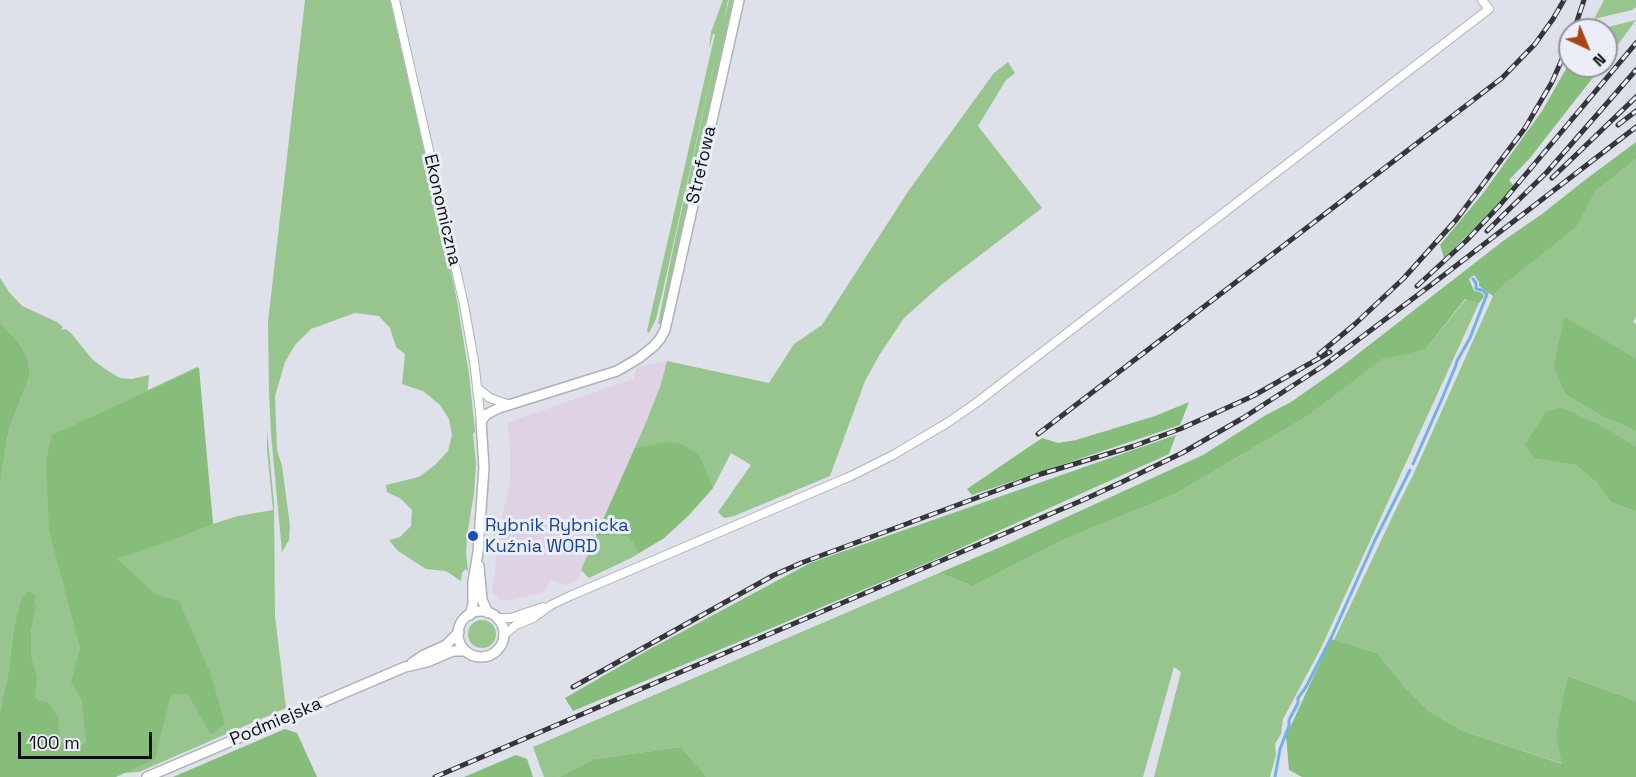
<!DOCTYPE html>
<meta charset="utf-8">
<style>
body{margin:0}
#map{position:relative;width:1636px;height:777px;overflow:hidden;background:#dee1e9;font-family:"Space Grotesk",sans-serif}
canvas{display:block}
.north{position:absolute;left:1558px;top:18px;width:60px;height:60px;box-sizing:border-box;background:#eceef7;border:2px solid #94959b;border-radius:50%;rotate:136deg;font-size:16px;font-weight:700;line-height:24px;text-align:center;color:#0f1012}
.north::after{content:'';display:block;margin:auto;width:21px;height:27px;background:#a94413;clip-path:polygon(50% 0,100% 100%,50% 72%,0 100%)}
.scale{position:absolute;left:18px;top:732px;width:134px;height:27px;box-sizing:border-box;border:3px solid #0f1012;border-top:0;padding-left:8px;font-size:18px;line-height:21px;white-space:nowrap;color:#0f1012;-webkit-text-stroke:4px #eceef7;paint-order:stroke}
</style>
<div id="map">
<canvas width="1636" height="777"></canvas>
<div class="north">N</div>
<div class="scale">100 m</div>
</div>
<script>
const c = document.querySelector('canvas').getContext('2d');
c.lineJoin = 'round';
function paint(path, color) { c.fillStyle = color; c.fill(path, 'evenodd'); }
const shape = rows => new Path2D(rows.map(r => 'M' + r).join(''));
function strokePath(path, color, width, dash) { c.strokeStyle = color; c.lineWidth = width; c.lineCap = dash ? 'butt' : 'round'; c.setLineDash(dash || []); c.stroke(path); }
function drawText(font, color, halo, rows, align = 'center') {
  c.font = font + ' "Space Grotesk",sans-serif'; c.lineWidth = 6; c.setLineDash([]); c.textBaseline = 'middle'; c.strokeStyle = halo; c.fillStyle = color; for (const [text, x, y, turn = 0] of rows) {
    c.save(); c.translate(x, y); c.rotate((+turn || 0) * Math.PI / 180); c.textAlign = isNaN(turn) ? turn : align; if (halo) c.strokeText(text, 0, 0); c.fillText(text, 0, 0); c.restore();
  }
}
const commercial = shape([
 [667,361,661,384,647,420,577,581,565,585,551,580,544,592,512,600,500,600,492,592,501,521,510,484,510,443,507,424,517,419,633,379,637,367]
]);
const green = shape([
 [305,0,390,0,448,257,457,301,469,374,475,432,473,434,476,464,474,493,467,536,466,552,468,571,465,569,462,573,461,581,446,571,426,569,398,551,389,540,400,537,411,526,412,510,401,499,387,492,386,485,419,477,435,465,448,451,452,435,449,419,440,405,423,391,402,384,405,354,396,347,390,328,379,316,355,313,311,329,295,345,285,362,275,396,277,450,282,466,290,526,289,540,282,552,271,434,269,392,268,322],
 [723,0,728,0,723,24,729,0,733,0,663,315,661,323,658,324,672,254,720,36,663,290,656,319,649,333,647,331,715,34,713,34,709,49,711,32],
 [1604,0,1636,0,1636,7,1632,10,1594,19],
 [1636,20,1611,54,1606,51,1606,30,1596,30],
 [1008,62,1015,73,1006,80,978,126,1042,208,941,285,904,318,880,354,865,381,830,476,734,516,724,518,718,512,751,465,731,453,713,488,688,516,664,538,631,558,589,578,581,570,647,420,661,384,667,361,769,383,794,344,822,325,909,190,994,73],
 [1636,159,1636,317,1633,322,1636,324,1636,358,1564,318,1559,345,1566,395,1605,418,1636,431,1636,448,1597,423,1561,407,1535,459,1575,465,1597,483,1611,502,1632,510,1636,510,1636,701,1568,676,1563,764,1463,731,1429,711,1406,688,1377,653,1334,640,1395,511,1414,473,1493,296,1500,288,1575,227,1595,192],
 [0,278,9,292,22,306,57,322,63,327,61,330,66,329,71,333,92,359,105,369,120,378,132,379,149,375,148,390,197,367,199,368,198,375,213,524,238,516,273,510,267,449,267,430,274,504,275,616,286,708,139,772,124,773,86,742,80,745,60,742,48,702,39,700,35,696,38,678,31,657,31,633,36,608,35,596,28,591,13,632,9,669,0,711,0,483,9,429,29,378,29,367,27,356,19,343,0,322],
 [1466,299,1479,303,1321,648,1283,719,1281,734,1275,744,1276,755,1270,777,1154,777,1181,672,1174,667,1143,777,707,777,681,747,594,759,559,777,544,777,533,747,939,573,973,586,1061,541,1177,493,1309,415,1382,358,1425,350],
 '468 634a14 14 0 1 1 28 0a14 14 0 1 1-28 0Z'
]);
const forest = shape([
 [1570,62,1570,66,1602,66,1530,158,1509,180,1514,186,1482,221,1444,258,1440,245,1484,192,1542,111],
 [1636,142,1636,159,1595,192,1576,227,1500,288,1493,296,1479,286,1479,282,1474,275,1469,279,1474,291,1480,292,1484,295,1483,298,1479,303,1465,299,1425,350,1382,359,1309,415,1177,493,1061,541,973,586,939,573,1003,546,1203,455,1266,415,1291,402,1341,367,1503,241,1542,214,1585,180],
 [1564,317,1636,358,1636,431,1605,418,1566,395,1554,367],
 [0,322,19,343,27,356,29,367,29,378,9,429,0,483],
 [199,368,213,524,139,552,116,558,155,594,179,601,211,675,225,724,211,735,188,694,171,694,155,759,116,777,0,777,0,711,9,669,13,632,21,601,28,591,35,595,36,608,31,633,31,656,38,678,35,696,39,700,48,702,58,717,60,742,80,745,86,742,82,700,71,683,80,648,49,530,46,461,52,435],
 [1189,402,1180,425,972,495,967,489,1042,438,1058,443,1076,440,1155,416],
 [1561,407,1597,423,1636,447,1636,510,1632,510,1611,502,1597,483,1575,465,1535,459,1525,445,1546,412],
 [1176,435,1169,454,932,561,573,711,565,698,650,649,810,563],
 [667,442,681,444,699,455,713,488,688,516,664,538,639,553,633,542,628,537,619,534,596,536,635,448],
 [1331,639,1377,653,1406,688,1429,711,1463,731,1562,764,1556,734,1568,676,1636,701,1636,777,1302,777,1289,770,1286,736],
 [285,729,297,733,317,777,173,777],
 [681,747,707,777,559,777,594,759],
 [516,755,527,759,533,777,464,777]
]);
const stream = shape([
 [1413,464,1441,401,1456,365,1457,361,1470,338,1487,294,1482,290,1476,289,1476,283,1473,279],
 [1275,777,1280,749,1289,726,1289,720,1298,703,1298,698,1306,687,1332,636,1375,540,1410,470]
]);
const minor = shape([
 [395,0,464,305,474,361,481,421],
 [477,388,490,398,510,405],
 [497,618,511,618,543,607],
 [504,635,516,625,533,618,551,605,570,596,851,476,893,455,947,423,976,403,1489,9,1482,0]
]);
const tertiary = shape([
 [479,566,482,600,488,613],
 '458 634a23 23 0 1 1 46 0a23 23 0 1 1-46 0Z',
 [470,615,473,604,473,582,478,552,484,468,481,421,487,414,499,408,617,371,639,358,654,346,660,339,665,330,739,0],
 [412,663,424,655,446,645,459,632],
 [147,777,405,667,427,662,453,651,466,651]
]);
const rail = shape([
 [1574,30,1584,0],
 [1618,125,1636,111],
 [1552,178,1636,97],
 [1487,231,1547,172,1636,70],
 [1417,286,1466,241,1500,205,1636,43],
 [1319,354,1355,324,1403,279,1456,220,1525,128,1552,82,1570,41],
 [1038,434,1502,78,1535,44,1553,19,1564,0],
 [573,687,774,575,801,563,1041,474,1134,446,1180,429,1253,396,1330,352],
 [435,777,1083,500,1122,482,1182,453,1243,418,1323,366,1431,285,1636,127]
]);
const markers = [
 [473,536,6,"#1a4fb4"]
];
const streetNames = [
 ["Strefowa",702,165,-77],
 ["Ekonomiczna",442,210,77],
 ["Podmiejska",276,722,-23]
];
const transitNames = [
 ["Rybnik Rybnicka",485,526],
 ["Kuźnia WORD",485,547]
];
paint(commercial, '#e0d2e5');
paint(green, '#97c58d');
paint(forest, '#86bd7a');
strokePath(stream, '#73aeed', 3);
strokePath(minor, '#aeb1b9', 10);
strokePath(tertiary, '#aeb1b9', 12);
strokePath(minor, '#fff', 8);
strokePath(tertiary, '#fff', 9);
strokePath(rail, '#343639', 5);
strokePath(rail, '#eceef7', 3, [9]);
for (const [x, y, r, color] of markers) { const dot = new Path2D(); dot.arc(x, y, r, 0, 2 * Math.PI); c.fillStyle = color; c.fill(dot); strokePath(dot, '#eceef7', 2); }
drawText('18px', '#0f1012', '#eceef7', streetNames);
drawText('18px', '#164399', '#eceef7', transitNames, 'left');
</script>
